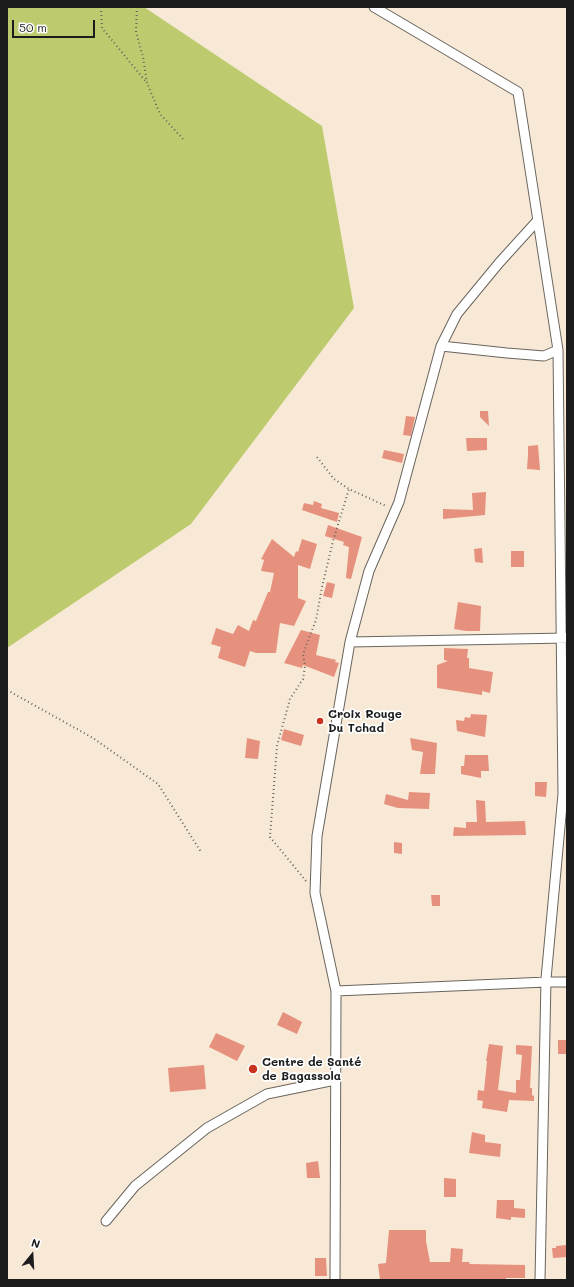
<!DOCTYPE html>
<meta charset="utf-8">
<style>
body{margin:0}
#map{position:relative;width:574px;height:1287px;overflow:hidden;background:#f8e9d6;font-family:Mali,sans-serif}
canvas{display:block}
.frame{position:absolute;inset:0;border:8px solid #1c1c1c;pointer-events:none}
.north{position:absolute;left:12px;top:1235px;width:40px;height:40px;-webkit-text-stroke:3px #fff;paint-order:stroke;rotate:18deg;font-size:11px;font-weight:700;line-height:16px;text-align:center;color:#1c1c1c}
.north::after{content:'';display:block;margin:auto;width:14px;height:18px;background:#1c1c1c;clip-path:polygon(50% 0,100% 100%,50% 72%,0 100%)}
.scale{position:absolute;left:12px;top:20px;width:83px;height:18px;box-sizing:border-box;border:2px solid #1c1c1c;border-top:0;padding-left:5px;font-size:12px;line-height:14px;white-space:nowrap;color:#1c1c1c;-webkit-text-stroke:3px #fff;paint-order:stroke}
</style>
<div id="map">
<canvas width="574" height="1287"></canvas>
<div class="frame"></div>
<div class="north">N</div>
<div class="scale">50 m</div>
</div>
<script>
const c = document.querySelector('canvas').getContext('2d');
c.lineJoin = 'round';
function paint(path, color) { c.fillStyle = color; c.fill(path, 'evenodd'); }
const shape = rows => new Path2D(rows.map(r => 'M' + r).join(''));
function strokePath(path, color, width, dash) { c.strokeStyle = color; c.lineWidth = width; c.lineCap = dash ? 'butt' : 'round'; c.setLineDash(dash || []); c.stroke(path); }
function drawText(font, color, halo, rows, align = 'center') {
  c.font = font + ' Mali,sans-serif'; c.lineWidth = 3.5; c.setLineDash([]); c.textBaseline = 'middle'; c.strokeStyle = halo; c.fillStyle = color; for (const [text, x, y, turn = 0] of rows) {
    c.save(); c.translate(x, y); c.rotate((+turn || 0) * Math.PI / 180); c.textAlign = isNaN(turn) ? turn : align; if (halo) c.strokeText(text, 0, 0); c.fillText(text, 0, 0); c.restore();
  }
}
const green = shape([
 [7,7,144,7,322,126,354,308,191,524,7,648]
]);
const building = shape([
 [480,411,488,411,489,426,480,417],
 [406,416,415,417,411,436,403,435],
 [466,438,487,438,487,450,467,451],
 [538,445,540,470,527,469,528,455,528,446],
 [384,450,404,454,402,463,382,458],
 [486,492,485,515,443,519,443,509,473,510,472,493],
 [314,501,322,504,321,508,339,513,337,522,302,510,304,503,313,505],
 [328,525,362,537,351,579,346,578,349,547,343,545,344,542,325,536],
 [272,539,294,557,296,551,298,552,302,539,317,544,310,569,298,565,298,598,306,601,294,626,280,623,276,653,256,653,250,651,245,667,218,658,221,647,211,644,216,628,233,634,238,625,249,631,253,620,256,621,268,592,270,592,274,573,261,571,264,560,261,559],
 [482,548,483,563,475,562,474,549],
 [511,551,524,551,524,567,511,567],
 [327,582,335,584,332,598,323,596],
 [458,602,481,606,480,631,466,631,454,629],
 [301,630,320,635,316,655,336,660,335,662,339,663,334,677,303,665,302,668,284,663],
 [444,648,468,649,467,658,469,658,469,668,493,672,490,693,482,691,482,695,437,688,437,665,448,661,444,660],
 [471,714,487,715,485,737,457,731,456,720,464,721,465,717,470,718],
 [284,729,304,735,301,746,281,740],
 [247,738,260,741,258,759,245,758],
 [410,738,437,743,435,774,420,774,423,752,412,750],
 [465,755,488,755,489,771,481,771,481,778,461,774,461,766,464,766],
 [535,782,547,782,546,797,535,796],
 [409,792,430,793,429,809,398,808,384,804,386,794,408,800],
 [476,800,485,801,486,822,525,821,526,835,453,836,454,827,466,828,466,822,477,822],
 [394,842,402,843,402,854,394,853],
 [431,895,440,895,440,906,432,906],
 [283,1012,302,1022,297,1034,277,1025],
 [216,1033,245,1046,237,1061,209,1047],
 [558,1040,567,1040,567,1054,558,1054],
 [489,1044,503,1046,498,1090,516,1093,516,1080,520,1080,522,1055,516,1054,516,1045,532,1046,530,1088,532,1088,532,1095,534,1096,534,1101,509,1100,507,1112,482,1108,483,1101,477,1100,478,1090,484,1091,487,1061,486,1061],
 [204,1065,206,1089,170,1092,168,1068],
 [472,1132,485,1135,485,1142,501,1144,500,1157,469,1153],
 [318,1161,320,1178,307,1178,306,1163],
 [444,1178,456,1179,456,1197,444,1197],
 [497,1200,514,1200,514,1208,525,1209,525,1218,511,1217,511,1220,496,1218],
 [389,1230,426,1230,426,1241,430,1262,450,1262,451,1248,463,1249,462,1262,470,1262,469,1264,525,1265,525,1278,506,1278,506,1280,380,1280,378,1264,386,1263],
 [567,1245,567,1257,553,1258,552,1248,556,1248,556,1246],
 [315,1258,326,1258,327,1276,315,1276]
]);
const path = shape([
 [101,7,102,28,147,83],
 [137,7,136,32,143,57,147,83,160,114,183,139],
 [317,457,334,479,349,489,386,506],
 [7,690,93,738,158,784,201,852],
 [306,881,270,837,277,746,290,699,303,679,305,666,303,654,316,620,322,587,333,541,349,489]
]);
const minor = shape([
 [374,7,518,92,558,350,563,794,546,979,540,1280],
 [441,346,507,353,544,356,558,350],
 [350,642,567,638],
 [336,991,547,982,567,982],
 [106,1221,135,1186,207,1128,267,1094,335,1080],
 [335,1280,336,991,315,893,317,836,350,642,369,571,399,502,441,346,457,314,499,263,538,220]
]);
const markers = [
 [320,721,4,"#c8321e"],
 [253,1069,5,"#c8321e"]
];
const poiNames = [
 ["Croix Rouge",328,714],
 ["Du Tchad",328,728],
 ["Centre de Santé",262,1062],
 ["de Bagassola",262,1076]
];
paint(green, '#bdcb6e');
paint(building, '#e6917e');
strokePath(minor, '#69645d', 11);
strokePath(path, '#69645d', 2, [1, 3]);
strokePath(minor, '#fff', 9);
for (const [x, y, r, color] of markers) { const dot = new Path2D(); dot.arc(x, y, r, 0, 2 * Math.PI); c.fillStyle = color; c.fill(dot); strokePath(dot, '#fff', 1.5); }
drawText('bold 12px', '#1c1c1c', '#fff', poiNames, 'left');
</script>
